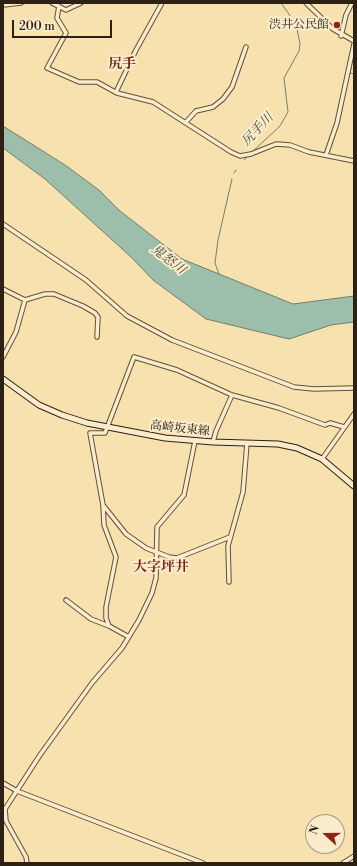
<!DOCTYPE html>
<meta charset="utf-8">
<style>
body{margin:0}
#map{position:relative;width:357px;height:866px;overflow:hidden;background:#f7e2af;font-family:"Libre Bodoni",serif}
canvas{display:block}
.frame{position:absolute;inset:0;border:4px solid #2d2014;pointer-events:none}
.north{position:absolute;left:305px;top:814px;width:40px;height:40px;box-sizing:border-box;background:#faeccb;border:1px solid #a89a82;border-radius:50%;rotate:291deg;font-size:11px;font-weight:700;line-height:16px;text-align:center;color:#2d2014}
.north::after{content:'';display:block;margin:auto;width:14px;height:18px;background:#8f2418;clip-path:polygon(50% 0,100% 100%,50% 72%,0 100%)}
.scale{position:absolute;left:12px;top:20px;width:100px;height:18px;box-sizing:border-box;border:2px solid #2d2014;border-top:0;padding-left:5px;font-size:12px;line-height:14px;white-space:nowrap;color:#2d2014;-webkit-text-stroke:3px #faeccb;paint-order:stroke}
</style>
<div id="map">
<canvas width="357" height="866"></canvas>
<div class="frame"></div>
<div class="north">N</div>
<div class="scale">200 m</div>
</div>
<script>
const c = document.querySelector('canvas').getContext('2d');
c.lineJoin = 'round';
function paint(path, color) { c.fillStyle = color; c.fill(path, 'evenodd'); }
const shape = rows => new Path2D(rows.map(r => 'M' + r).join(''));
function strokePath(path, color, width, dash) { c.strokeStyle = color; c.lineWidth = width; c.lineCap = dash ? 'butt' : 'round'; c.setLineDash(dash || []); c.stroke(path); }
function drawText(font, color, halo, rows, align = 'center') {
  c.font = font + ' "Libre Bodoni","Noto Serif JP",serif'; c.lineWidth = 4; c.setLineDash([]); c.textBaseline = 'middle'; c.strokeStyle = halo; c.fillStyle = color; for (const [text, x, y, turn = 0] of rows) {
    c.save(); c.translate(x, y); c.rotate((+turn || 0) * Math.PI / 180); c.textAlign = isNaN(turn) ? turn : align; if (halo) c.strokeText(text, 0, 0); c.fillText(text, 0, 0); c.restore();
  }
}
const water = shape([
 [3,126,65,165,99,190,120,211,182,259,293,304,354,296,354,322,331,325,289,339,206,319,153,280,131,257,45,179,3,148,3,126]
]);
const stream = shape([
 [353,57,350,73,354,74],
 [251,153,280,126,288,112,284,78,299,51,300,44,296,24,281,3],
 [244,160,247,157],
 [234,173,236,170],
 [219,274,215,263,218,240,232,179]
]);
const minor = shape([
 [52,3,66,10,81,3],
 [306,3,333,29,354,41],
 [3,5,21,3],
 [59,6,57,18,66,33,47,68,79,82,97,82,117,93,153,102,231,152,240,156,251,154,276,144,290,145,309,152,354,161],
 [341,36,346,15,352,3],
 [116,92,136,50,162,3],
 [186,122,196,111,213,107,223,99,232,87,246,47],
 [326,155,337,123,354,44],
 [3,224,86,280,127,316,172,340,294,387,314,389,354,388],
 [3,289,25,300,45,294,54,294,83,306,95,313,98,317,97,337],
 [3,357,16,332,25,300],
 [232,395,279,408,325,425,330,423,344,427],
 [213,442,216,431,232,395,177,370,134,357,105,433,90,433,103,505,126,534,146,548,169,557,177,558,230,537],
 [322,459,354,414],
 [103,505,104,525,116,557,106,607,106,618,109,626,129,637],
 [229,582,228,546,243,492,247,443],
 [66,600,91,619,109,626],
 [3,783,17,791,203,863],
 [27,863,26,857,6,821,5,809,40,755,92,683,122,648,139,620,152,593,156,578,157,527,184,495,195,441],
 [343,863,354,856]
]);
const secondary = shape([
 [3,379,39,405,62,415,87,423,165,438,213,442,278,444,297,448,322,459,354,486]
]);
const markers = [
 [337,25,4,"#8f2418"]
];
const poiNames = [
 ["渋井公民館",329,25]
];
const streetNames = [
 ["高崎坂東線",180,429,6]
];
const waterNames = [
 ["尻手川",258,130,-47],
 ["鬼怒川",168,260,38]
];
const quarterNames = [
 ["尻手",122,65],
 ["大字坪井",161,568]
];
paint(water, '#9dbeaa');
strokePath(water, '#707f6e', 1);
strokePath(stream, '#707f6e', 1);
strokePath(minor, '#60503b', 5.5);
strokePath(secondary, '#2d2014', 7);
strokePath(minor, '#faeccb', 3.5);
strokePath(secondary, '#faeccb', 5);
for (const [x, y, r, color] of markers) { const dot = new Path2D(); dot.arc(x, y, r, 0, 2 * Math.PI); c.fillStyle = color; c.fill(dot); strokePath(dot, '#faeccb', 1.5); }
drawText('12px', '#2d2014', '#faeccb', poiNames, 'right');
drawText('12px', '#2d2014', '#faeccb', streetNames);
drawText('italic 13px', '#4f4f41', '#faeccb', waterNames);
drawText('bold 14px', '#7a1f14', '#faeccb', quarterNames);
</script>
